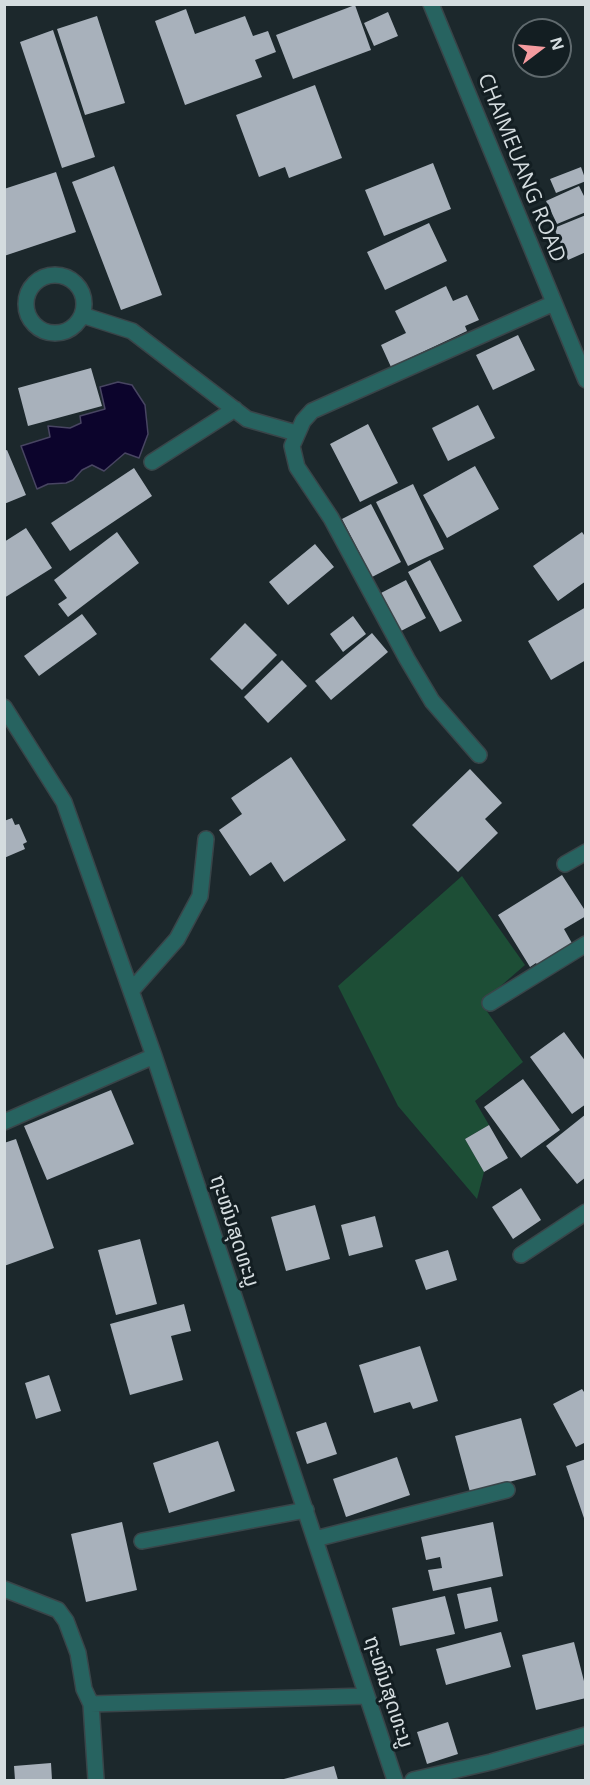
<!DOCTYPE html>
<meta charset="utf-8">
<style>
body{margin:0}
#map{position:relative;width:590px;height:1785px;overflow:hidden;background:#1c282c;font-family:"Open Sans",sans-serif}
canvas{display:block}
.frame{position:absolute;inset:0;border:6px solid #d4dcdf;pointer-events:none}
.north{position:absolute;left:512px;top:18px;width:60px;height:60px;box-sizing:border-box;background:#131e22;border:2px solid #606a6e;border-radius:50%;rotate:74deg;font-size:16px;font-weight:700;line-height:24px;text-align:center;color:#d4dcdf}
.north::after{content:'';display:block;margin:auto;width:21px;height:27px;background:#f49b9f;clip-path:polygon(50% 0,100% 100%,50% 72%,0 100%)}
</style>
<div id="map">
<canvas width="590" height="1785"></canvas>
<div class="frame"></div>
<div class="north">N</div>
</div>
<script>
const c = document.querySelector('canvas').getContext('2d');
c.lineJoin = 'round';
function paint(path, color) { c.fillStyle = color; c.fill(path, 'evenodd'); }
const shape = rows => new Path2D(rows.map(r => 'M' + r).join(''));
function strokePath(path, color, width, dash) { c.strokeStyle = color; c.lineWidth = width; c.lineCap = dash ? 'butt' : 'round'; c.setLineDash(dash || []); c.stroke(path); }
function drawText(font, color, halo, rows, align = 'center') {
  c.font = font + ' "Open Sans","Noto Sans Lao",sans-serif'; c.lineWidth = 6; c.setLineDash([]); c.textBaseline = 'middle'; c.strokeStyle = halo; c.fillStyle = color; for (const [text, x, y, turn = 0] of rows) {
    c.save(); c.translate(x, y); c.rotate((+turn || 0) * Math.PI / 180); c.textAlign = isNaN(turn) ? turn : align; if (halo) c.strokeText(text, 0, 0); c.fillText(text, 0, 0); c.restore();
  }
}
const green = shape([
 [462,876,525,965,481,1003,523,1062,475,1101,489,1125,465,1139,484,1172,477,1199,398,1106,338,986]
]);
const water = shape([
 [118,382,132,385,145,405,148,434,139,458,125,453,104,471,92,465,82,470,73,480,66,483,48,484,37,489,21,446,50,437,48,426,70,428,81,423,80,416,105,409,100,387,118,382]
]);
const building = shape([
 [355,5,371,50,293,79,276,35],
 [186,9,195,34,245,16,253,36,268,31,276,52,255,60,262,77,185,105,155,21],
 [388,12,398,36,374,46,364,23],
 [97,16,125,103,85,115,57,29],
 [53,30,95,157,62,168,20,42],
 [315,85,342,158,289,178,285,167,259,177,236,115],
 [433,163,451,209,384,236,365,190],
 [114,166,162,295,121,310,72,182],
 [581,167,586,181,556,193,550,179],
 [56,172,76,232,4,256,4,189],
 [579,186,586,200,586,212,557,224,546,201],
 [586,215,586,252,568,260,554,228],
 [429,223,447,261,385,290,367,252],
 [446,286,453,301,467,295,479,320,465,326,467,331,391,367,381,345,406,333,395,311],
 [518,335,535,370,493,390,476,355],
 [91,368,102,406,28,426,18,388],
 [478,405,495,438,448,461,432,428],
 [368,424,398,483,360,502,330,444],
 [7,450,26,495,4,504,4,451],
 [475,466,499,509,447,538,423,495],
 [134,468,152,496,70,551,51,523],
 [413,484,444,549,408,566,376,502],
 [371,504,401,562,372,577,342,519],
 [26,528,52,568,4,598,4,542],
 [117,532,139,563,68,617,58,604,67,598,54,580],
 [582,532,586,538,586,581,558,601,533,566],
 [315,544,334,567,288,605,269,582],
 [430,560,462,621,440,632,408,572],
 [406,580,426,618,401,631,381,593],
 [586,607,586,660,551,680,528,641],
 [82,614,97,634,39,676,24,656],
 [353,616,366,634,343,652,330,634],
 [245,623,277,655,242,690,210,659],
 [372,633,388,652,331,700,315,681],
 [282,660,307,686,268,723,244,697],
 [291,757,346,840,284,882,271,862,250,876,219,830,242,814,231,798],
 [470,769,502,803,485,819,498,833,458,872,412,825],
 [12,818,15,825,19,824,27,842,23,844,25,849,4,858,4,821],
 [562,875,586,912,586,916,564,929,573,945,539,967,536,963,530,967,498,915],
 [564,1032,586,1062,586,1104,572,1114,530,1057],
 [523,1079,560,1130,521,1158,484,1107],
 [111,1090,134,1144,47,1180,24,1126],
 [586,1114,586,1177,577,1184,546,1146],
 [489,1125,508,1158,484,1172,465,1139],
 [16,1139,54,1248,4,1266,4,1143],
 [521,1188,541,1220,513,1239,492,1207],
 [315,1205,330,1259,286,1271,271,1217],
 [375,1216,383,1247,349,1256,341,1225],
 [140,1239,157,1304,116,1315,98,1250],
 [448,1250,457,1280,426,1290,415,1260],
 [184,1304,191,1331,171,1336,183,1380,130,1395,110,1324],
 [420,1346,438,1401,413,1409,410,1402,374,1413,359,1365],
 [49,1375,61,1411,36,1419,25,1383],
 [582,1389,586,1395,586,1442,576,1447,553,1404],
 [521,1418,536,1475,470,1492,455,1436],
 [326,1422,337,1454,307,1464,296,1432],
 [218,1441,235,1491,169,1513,153,1463],
 [397,1457,410,1495,346,1517,333,1479],
 [586,1459,586,1521,585,1521,566,1466],
 [122,1522,137,1590,86,1602,71,1534],
 [493,1522,503,1576,433,1591,428,1570,442,1568,440,1557,426,1560,421,1537],
 [491,1587,498,1621,465,1629,457,1594],
 [445,1596,455,1634,400,1646,392,1608],
 [501,1632,511,1667,446,1685,436,1649],
 [574,1642,586,1689,586,1698,536,1710,522,1655],
 [448,1722,458,1754,427,1764,417,1732],
 [51,1763,52,1780,15,1780,14,1766],
 [334,1766,338,1780,280,1780]
]);
const minor = shape([
 [431,4,586,380],
 '26 304a29 29 0 1 1 58 0a29 29 0 1 1-58 0Z',
 [82,315,132,331,247,419,296,433],
 [152,462,235,409],
 [4,707,64,802,154,1056,395,1780],
 [479,755,432,701,407,659,331,518,297,467,292,446,303,421,312,411,554,303],
 [565,864,586,852],
 [131,991,177,939,200,896,206,839],
 [490,1003,586,944],
 [4,1122,154,1056],
 [521,1255,586,1212],
 [315,1539,507,1490],
 [142,1541,306,1510],
 [4,1589,58,1610,66,1621,78,1653,84,1689,91,1704,96,1780],
 [91,1704,367,1696],
 [413,1780,491,1762,586,1735]
]);
const streetNames = [
 ["CHAIMEUANG ROAD",521,168,68],
 ["ຖະໜົນສຸດທະນູ",234,1231,72],
 ["ຖະໜົນສຸດທະນູ",388,1692,72]
];
paint(green, '#1d4e36');
paint(water, '#0c042c');
strokePath(water, '#484562', 1.5);
paint(building, '#a8b1bb');
strokePath(minor, '#394549', 18);
strokePath(minor, '#276360', 15);
drawText('21px', '#d4dcdf', '#131e22', streetNames);
</script>
